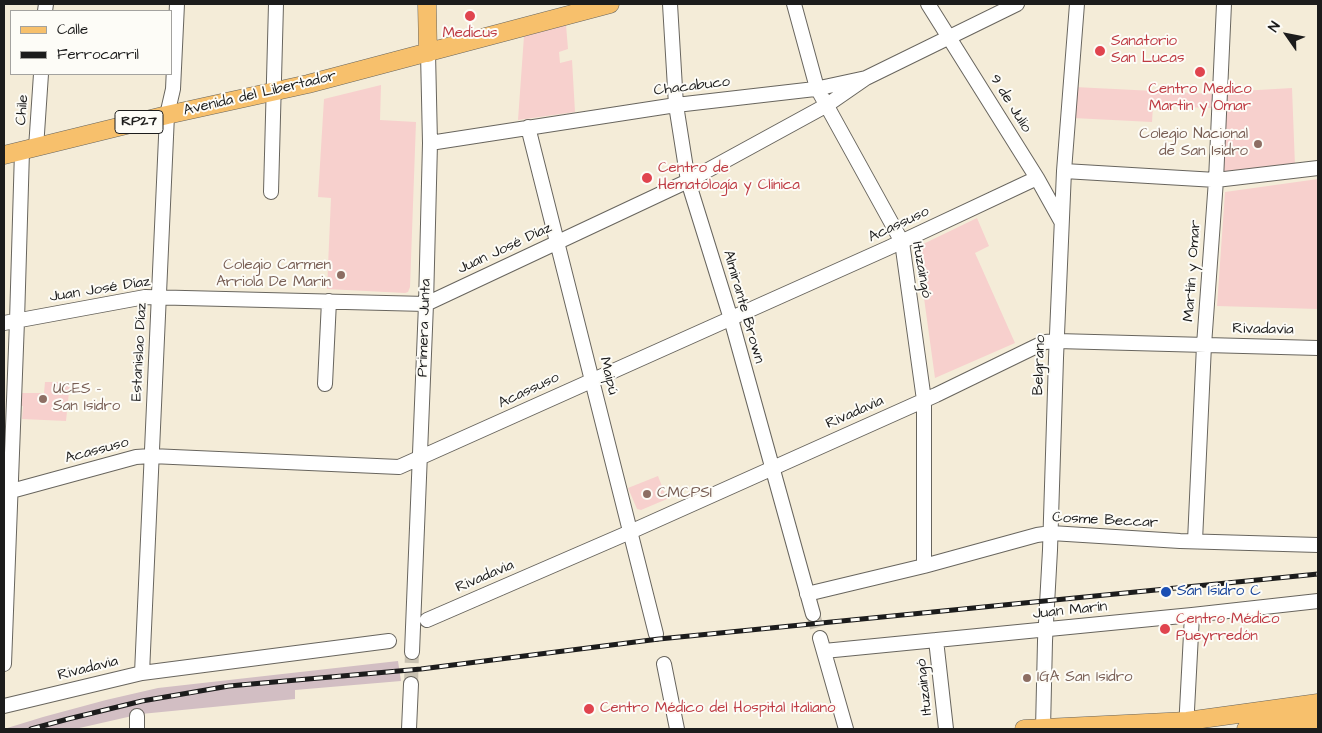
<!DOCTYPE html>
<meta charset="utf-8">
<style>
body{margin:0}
#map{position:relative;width:1322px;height:733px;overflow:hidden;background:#f4ecd8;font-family:"Architects Daughter",sans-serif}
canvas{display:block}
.frame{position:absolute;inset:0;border:5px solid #1c1c1c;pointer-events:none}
.legend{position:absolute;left:10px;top:10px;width:162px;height:65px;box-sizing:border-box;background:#fdfcf7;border:1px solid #a3a29f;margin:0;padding:6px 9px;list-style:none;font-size:15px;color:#1c1c1c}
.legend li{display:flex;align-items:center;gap:10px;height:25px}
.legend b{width:25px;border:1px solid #a3a29f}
.north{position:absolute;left:1262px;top:10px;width:50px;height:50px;-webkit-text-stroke:4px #fdfcf7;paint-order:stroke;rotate:303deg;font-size:14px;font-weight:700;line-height:20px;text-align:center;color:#1c1c1c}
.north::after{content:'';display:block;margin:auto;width:18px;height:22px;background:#1c1c1c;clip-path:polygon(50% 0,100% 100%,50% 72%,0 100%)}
</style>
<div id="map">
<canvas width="1322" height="733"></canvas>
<div class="frame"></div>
<ul class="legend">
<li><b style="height:6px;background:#f7c06c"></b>Calle</li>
<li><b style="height:6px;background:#1c1c1c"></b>Ferrocarril</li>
</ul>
<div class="north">N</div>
</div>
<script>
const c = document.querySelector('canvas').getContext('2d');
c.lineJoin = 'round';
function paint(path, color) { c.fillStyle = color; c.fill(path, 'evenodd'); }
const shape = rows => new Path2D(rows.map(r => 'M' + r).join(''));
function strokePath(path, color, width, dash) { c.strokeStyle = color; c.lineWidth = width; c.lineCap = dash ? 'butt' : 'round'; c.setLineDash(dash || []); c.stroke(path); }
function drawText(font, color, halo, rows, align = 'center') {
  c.font = font + ' "Architects Daughter",sans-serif'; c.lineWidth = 4; c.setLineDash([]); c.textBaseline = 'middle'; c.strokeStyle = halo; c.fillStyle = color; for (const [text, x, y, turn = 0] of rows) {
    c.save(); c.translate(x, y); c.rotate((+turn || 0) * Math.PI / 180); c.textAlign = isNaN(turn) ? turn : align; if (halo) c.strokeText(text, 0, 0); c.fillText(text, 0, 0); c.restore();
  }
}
const built = shape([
 [566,25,568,49,559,52,560,63,572,60,575,112,518,120,524,36],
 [381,85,380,120,416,122,410,287,408,292,405,293,327,289,331,198,318,197,324,99],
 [1075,87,1213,94,1212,108,1153,106,1152,122,1073,118],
 [1292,88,1295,166,1226,172,1223,170,1224,92],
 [1318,179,1318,309,1217,306,1225,192],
 [977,218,989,246,975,253,1015,343,935,378,917,247],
 [45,382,70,382,66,421,22,419,23,406,17,406,18,393,44,393],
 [658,476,667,499,641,510,637,509,628,488]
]);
const industrial = shape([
 [398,661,401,681,295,690,295,699,141,714,75,729,4,729,43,717,106,700,158,688]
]);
const minorTunnel = shape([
 [813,614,820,638],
 [411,684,412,652]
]);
const minor = shape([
 [670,4,676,105,688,181,731,319,813,614],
 [794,4,817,88,902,242,924,400,924,566],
 [928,4,1037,178,1061,221],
 [45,11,46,4],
 [528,127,656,634],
 [430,143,676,105,815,89,866,78,1017,4],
 [36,148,41,74],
 [1064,171,1216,180,1318,168],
 [271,192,276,4],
 [4,323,145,297,426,304,688,181,827,105,866,78],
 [325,384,329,301],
 [4,493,136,457,151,456,399,467,888,248,1037,178],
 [1195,541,1204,345,1216,180,1224,4],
 [807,594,924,566,1037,535,1051,533,1180,541,1318,545],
 [427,620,630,532,936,395,1045,342,1057,341,1318,348],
 [820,638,846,729],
 [936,640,946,729],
 [824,651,1192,615,1318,601],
 [412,652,426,304,430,143,428,53],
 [4,664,17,321,22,151],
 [664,664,677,729],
 [142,673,167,115,173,89,177,4],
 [4,706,142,673,389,641],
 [137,729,137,716],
 [409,729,411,684],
 [1043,729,1045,641,1050,550,1056,358,1064,171,1077,4],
 [1186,729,1192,615]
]);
const major = shape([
 [427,4,428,53],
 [4,155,167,115,308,84,610,4],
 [1024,729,1187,721,1318,703],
 [1246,729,1318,720]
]);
const rail = shape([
 [31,729,68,719,142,701,229,686,421,669,659,639,1318,574]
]);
const markers = [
 [470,16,6,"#e0444e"],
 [1100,51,6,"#e0444e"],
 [1200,72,6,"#e0444e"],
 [1258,144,5,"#8d6e63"],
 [647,178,6,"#e0444e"],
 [341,275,5,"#8d6e63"],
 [43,399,5,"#8d6e63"],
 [647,494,5,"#8d6e63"],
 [1166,592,6,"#1a4fb4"],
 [1165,629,6,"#e0444e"],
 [1027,678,5,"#8d6e63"],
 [589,709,6,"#e0444e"]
];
const shields = [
 [139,122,48]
];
const shieldNames = [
 ["RP27",139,122]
];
const healthNames = [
 ["Medicus",470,34,"center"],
 ["Sanatorio",1111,42],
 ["San Lucas",1111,59],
 ["Centro Medico",1200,90,"center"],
 ["Martin y Omar",1200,107,"center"],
 ["Centro de",658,169],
 ["Hematología y Clínica",658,186],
 ["Centro Médico",1176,620],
 ["Pueyrredón",1176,637],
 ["Centro Médico del Hospital Italiano",600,709]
];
const streetNames = [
 ["Chacabuco",692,87,-7],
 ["Avenida del Libertador",260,94,-13],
 ["9 de Julio",1010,104,58],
 ["Chile",23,110,-86],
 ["Acassuso",899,225,-25],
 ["Juan José Díaz",505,249,-25],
 ["Ituzaingó",921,270,80],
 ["Martín y Omar",1193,271,-86],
 ["Juan José Díaz",100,290,-9],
 ["Almirante Brown",743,307,74],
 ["Primera Junta",425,328,-88],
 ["Rivadavia",1263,330,1],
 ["Estanislao Díaz",140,352,-87],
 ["Belgrano",1040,365,-88],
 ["Maipú",608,376,76],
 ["Acassuso",529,391,-25],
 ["Rivadavia",855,413,-24],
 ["Acassuso",97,451,-15],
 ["Cosme Beccar",1105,521,3],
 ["Rivadavia",485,577,-23],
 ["Juan Marín",1070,611,-6],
 ["Rivadavia",88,669,-14],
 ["Ituzaingó",925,687,-96]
];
const educationNames = [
 ["Colegio Nacional",1248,135,"right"],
 ["de San Isidro",1248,152,"right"],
 ["Colegio Carmen",331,266,"right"],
 ["Arriola De Marin",331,283,"right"],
 ["UCES -",53,390],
 ["San Isidro",53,407],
 ["CMCPSI",657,494],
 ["IGA San Isidro",1037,678]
];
const transitNames = [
 ["San Isidro C",1177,592]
];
paint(built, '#f7d0cd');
paint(industrial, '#d2bec3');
strokePath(minorTunnel, '#c9c2b2', 14, [14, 7]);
strokePath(minor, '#68655e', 16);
strokePath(major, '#68655e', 19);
strokePath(minor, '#fff', 14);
strokePath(major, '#f7c06c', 18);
strokePath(rail, '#1c1c1c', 5);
strokePath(rail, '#fdfcf7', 3, [9]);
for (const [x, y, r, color] of markers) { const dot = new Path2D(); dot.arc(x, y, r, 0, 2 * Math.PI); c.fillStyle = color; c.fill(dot); strokePath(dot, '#fdfcf7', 2); }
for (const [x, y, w] of shields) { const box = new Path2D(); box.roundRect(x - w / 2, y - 11.5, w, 23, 4); c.fillStyle = '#fdfcf7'; c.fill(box); strokePath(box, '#1c1c1c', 1); }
drawText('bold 14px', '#1c1c1c', null, shieldNames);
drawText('15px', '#be3a42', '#fdfcf7', healthNames, 'left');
drawText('15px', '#1c1c1c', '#fdfcf7', streetNames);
drawText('15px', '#785e54', '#fdfcf7', educationNames, 'left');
drawText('15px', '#164399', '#fdfcf7', transitNames, 'left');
</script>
